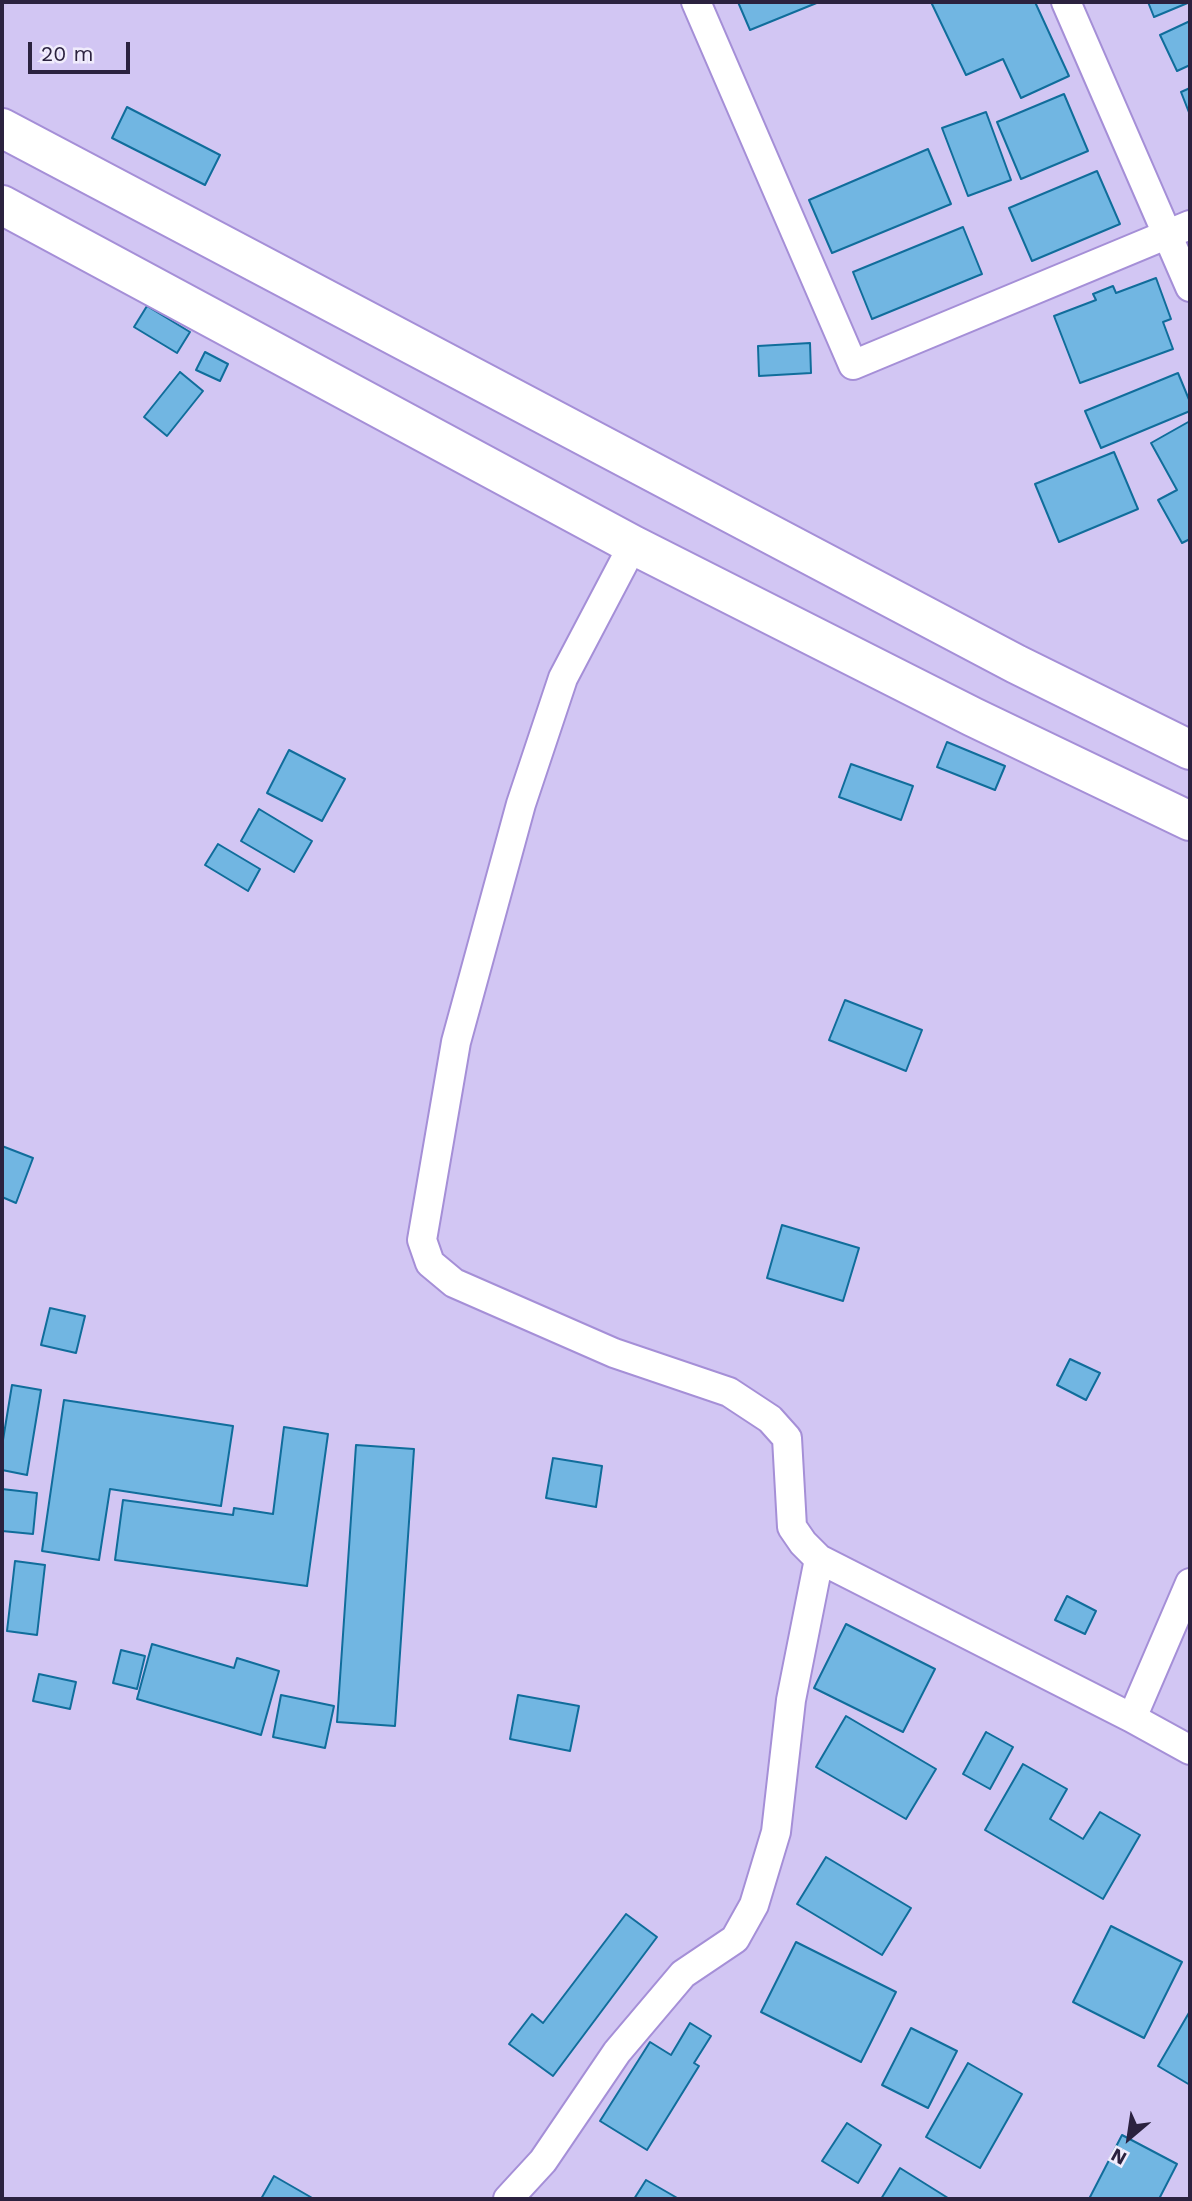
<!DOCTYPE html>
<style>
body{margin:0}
#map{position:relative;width:1192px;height:2201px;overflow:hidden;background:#d2c6f3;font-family:"Work Sans",sans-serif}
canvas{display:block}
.frame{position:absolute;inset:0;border:4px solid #2b223f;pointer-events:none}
.north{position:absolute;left:1094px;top:2103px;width:70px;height:70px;-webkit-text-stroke:5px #f0ecfc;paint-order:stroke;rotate:209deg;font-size:19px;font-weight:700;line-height:28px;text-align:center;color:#2b223f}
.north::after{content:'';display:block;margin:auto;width:24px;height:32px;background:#2b223f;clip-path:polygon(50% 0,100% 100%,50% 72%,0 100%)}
.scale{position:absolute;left:28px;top:42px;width:102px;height:32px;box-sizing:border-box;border:4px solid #2b223f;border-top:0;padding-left:9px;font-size:21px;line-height:24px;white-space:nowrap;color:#2b223f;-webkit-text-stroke:5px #f0ecfc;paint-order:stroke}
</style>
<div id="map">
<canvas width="1192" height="2201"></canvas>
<div class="frame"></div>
<div class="north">N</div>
<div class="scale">20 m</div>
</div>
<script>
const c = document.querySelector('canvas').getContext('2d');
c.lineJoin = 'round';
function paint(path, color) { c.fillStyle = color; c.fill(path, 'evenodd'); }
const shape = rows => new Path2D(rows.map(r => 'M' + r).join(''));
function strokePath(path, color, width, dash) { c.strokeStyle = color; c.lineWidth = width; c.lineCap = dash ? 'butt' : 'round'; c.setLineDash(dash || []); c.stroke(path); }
const building = shape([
 [738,2,819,2,750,30,738,2],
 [931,2,1035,2,1069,76,1021,98,1003,59,966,75,931,2],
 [1148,2,1190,2,1154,17,1148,2],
 [1190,21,1190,65,1177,71,1160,35,1190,21],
 [1190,88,1190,115,1181,92,1190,88],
 [1064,94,1088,151,1021,179,997,122,1064,94],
 [127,107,220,155,205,185,112,138,127,107],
 [986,112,1011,180,968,196,942,128,986,112],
 [928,149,951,204,832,253,809,200,928,149],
 [1097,171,1120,224,1032,261,1009,208,1097,171],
 [963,227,982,274,872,319,853,272,963,227],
 [1156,278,1171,319,1163,322,1173,349,1080,383,1054,316,1096,300,1093,294,1113,286,1116,293,1156,278],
 [147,306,190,332,177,353,134,327,147,306],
 [810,343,811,373,759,376,758,346,810,343],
 [205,352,228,364,220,381,196,370,205,352],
 [180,372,203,391,167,436,144,417,180,372],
 [1178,373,1190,402,1190,411,1101,448,1085,411,1178,373],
 [1190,421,1190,539,1182,543,1158,500,1177,490,1151,443,1190,421],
 [1114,452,1138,509,1059,542,1035,484,1114,452],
 [947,742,1005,766,995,790,937,767,947,742],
 [289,750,345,779,322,821,267,793,289,750],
 [851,764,913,786,901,820,839,797,851,764],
 [259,809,312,841,294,872,241,841,259,809],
 [218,844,260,869,248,891,205,865,218,844],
 [845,1000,922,1030,906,1071,829,1040,845,1000],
 [2,1146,33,1158,16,1203,2,1197,2,1146],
 [782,1225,859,1248,843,1301,767,1278,782,1225],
 [50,1308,85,1316,76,1353,41,1345,50,1308],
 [1070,1359,1100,1373,1086,1400,1057,1385,1070,1359],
 [12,1385,41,1390,27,1475,2,1470,2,1446,12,1385],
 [64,1400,233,1426,221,1506,110,1489,99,1560,42,1551,64,1400],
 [284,1427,328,1434,307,1586,115,1560,123,1500,233,1515,234,1508,273,1514,284,1427],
 [356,1445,414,1449,395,1726,337,1722,356,1445],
 [553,1458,602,1466,596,1507,546,1498,553,1458],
 [2,1489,37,1493,33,1534,2,1531,2,1489],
 [15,1561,45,1565,37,1635,7,1631,15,1561],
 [1067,1596,1096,1611,1085,1634,1055,1620,1067,1596],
 [846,1624,935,1669,903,1732,814,1688,846,1624],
 [152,1644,234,1668,237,1658,279,1671,261,1735,137,1699,152,1644],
 [121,1650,145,1656,137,1689,113,1683,121,1650],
 [39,1674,76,1682,70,1709,33,1701,39,1674],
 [281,1695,334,1706,325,1748,273,1737,281,1695],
 [518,1695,579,1706,570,1751,510,1739,518,1695],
 [846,1716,936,1769,906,1819,816,1767,846,1716],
 [986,1732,1013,1747,990,1789,963,1774,986,1732],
 [1023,1764,1067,1789,1050,1819,1083,1839,1100,1812,1140,1835,1103,1899,985,1830,1023,1764],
 [826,1857,911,1908,882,1955,797,1904,826,1857],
 [626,1914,657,1937,553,2076,509,2044,532,2014,543,2023,626,1914],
 [1111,1926,1182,1962,1144,2038,1073,2002,1111,1926],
 [796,1942,896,1992,861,2062,761,2012,796,1942],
 [1190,2011,1190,2085,1158,2066,1190,2011],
 [690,2023,711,2036,694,2063,699,2066,647,2150,600,2121,650,2042,671,2055,690,2023],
 [911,2028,957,2051,928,2108,882,2085,911,2028],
 [968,2063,1022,2094,980,2168,926,2137,968,2063],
 [847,2123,881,2145,858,2183,822,2161,847,2123],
 [1122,2135,1177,2164,1159,2199,1089,2199,1122,2135],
 [900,2168,948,2198,947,2199,881,2199,900,2168],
 [274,2176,314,2199,261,2199,274,2176],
 [646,2180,679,2199,634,2199,646,2180]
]);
const minor = shape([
 [696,2,853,365,1190,225],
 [1066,2,1190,287],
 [633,545,563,678,521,804,456,1042,422,1240,430,1263,454,1283,614,1353,729,1392,770,1419,787,1438,792,1527,803,1543,819,1559,1132,1718,1190,1750],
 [1132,1718,1190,1583],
 [508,2199,543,2161,617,2052,683,1974,735,1939,754,1905,776,1832,791,1700,819,1559]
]);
const trunk = shape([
 [2,128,1016,664,1190,750],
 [2,205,633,545,973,717,1190,821]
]);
paint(building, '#71b6e2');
strokePath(building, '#106d9b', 2);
strokePath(minor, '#a58fd7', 32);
strokePath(trunk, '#a58fd7', 42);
strokePath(minor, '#fff', 28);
strokePath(trunk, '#fff', 38);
</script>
